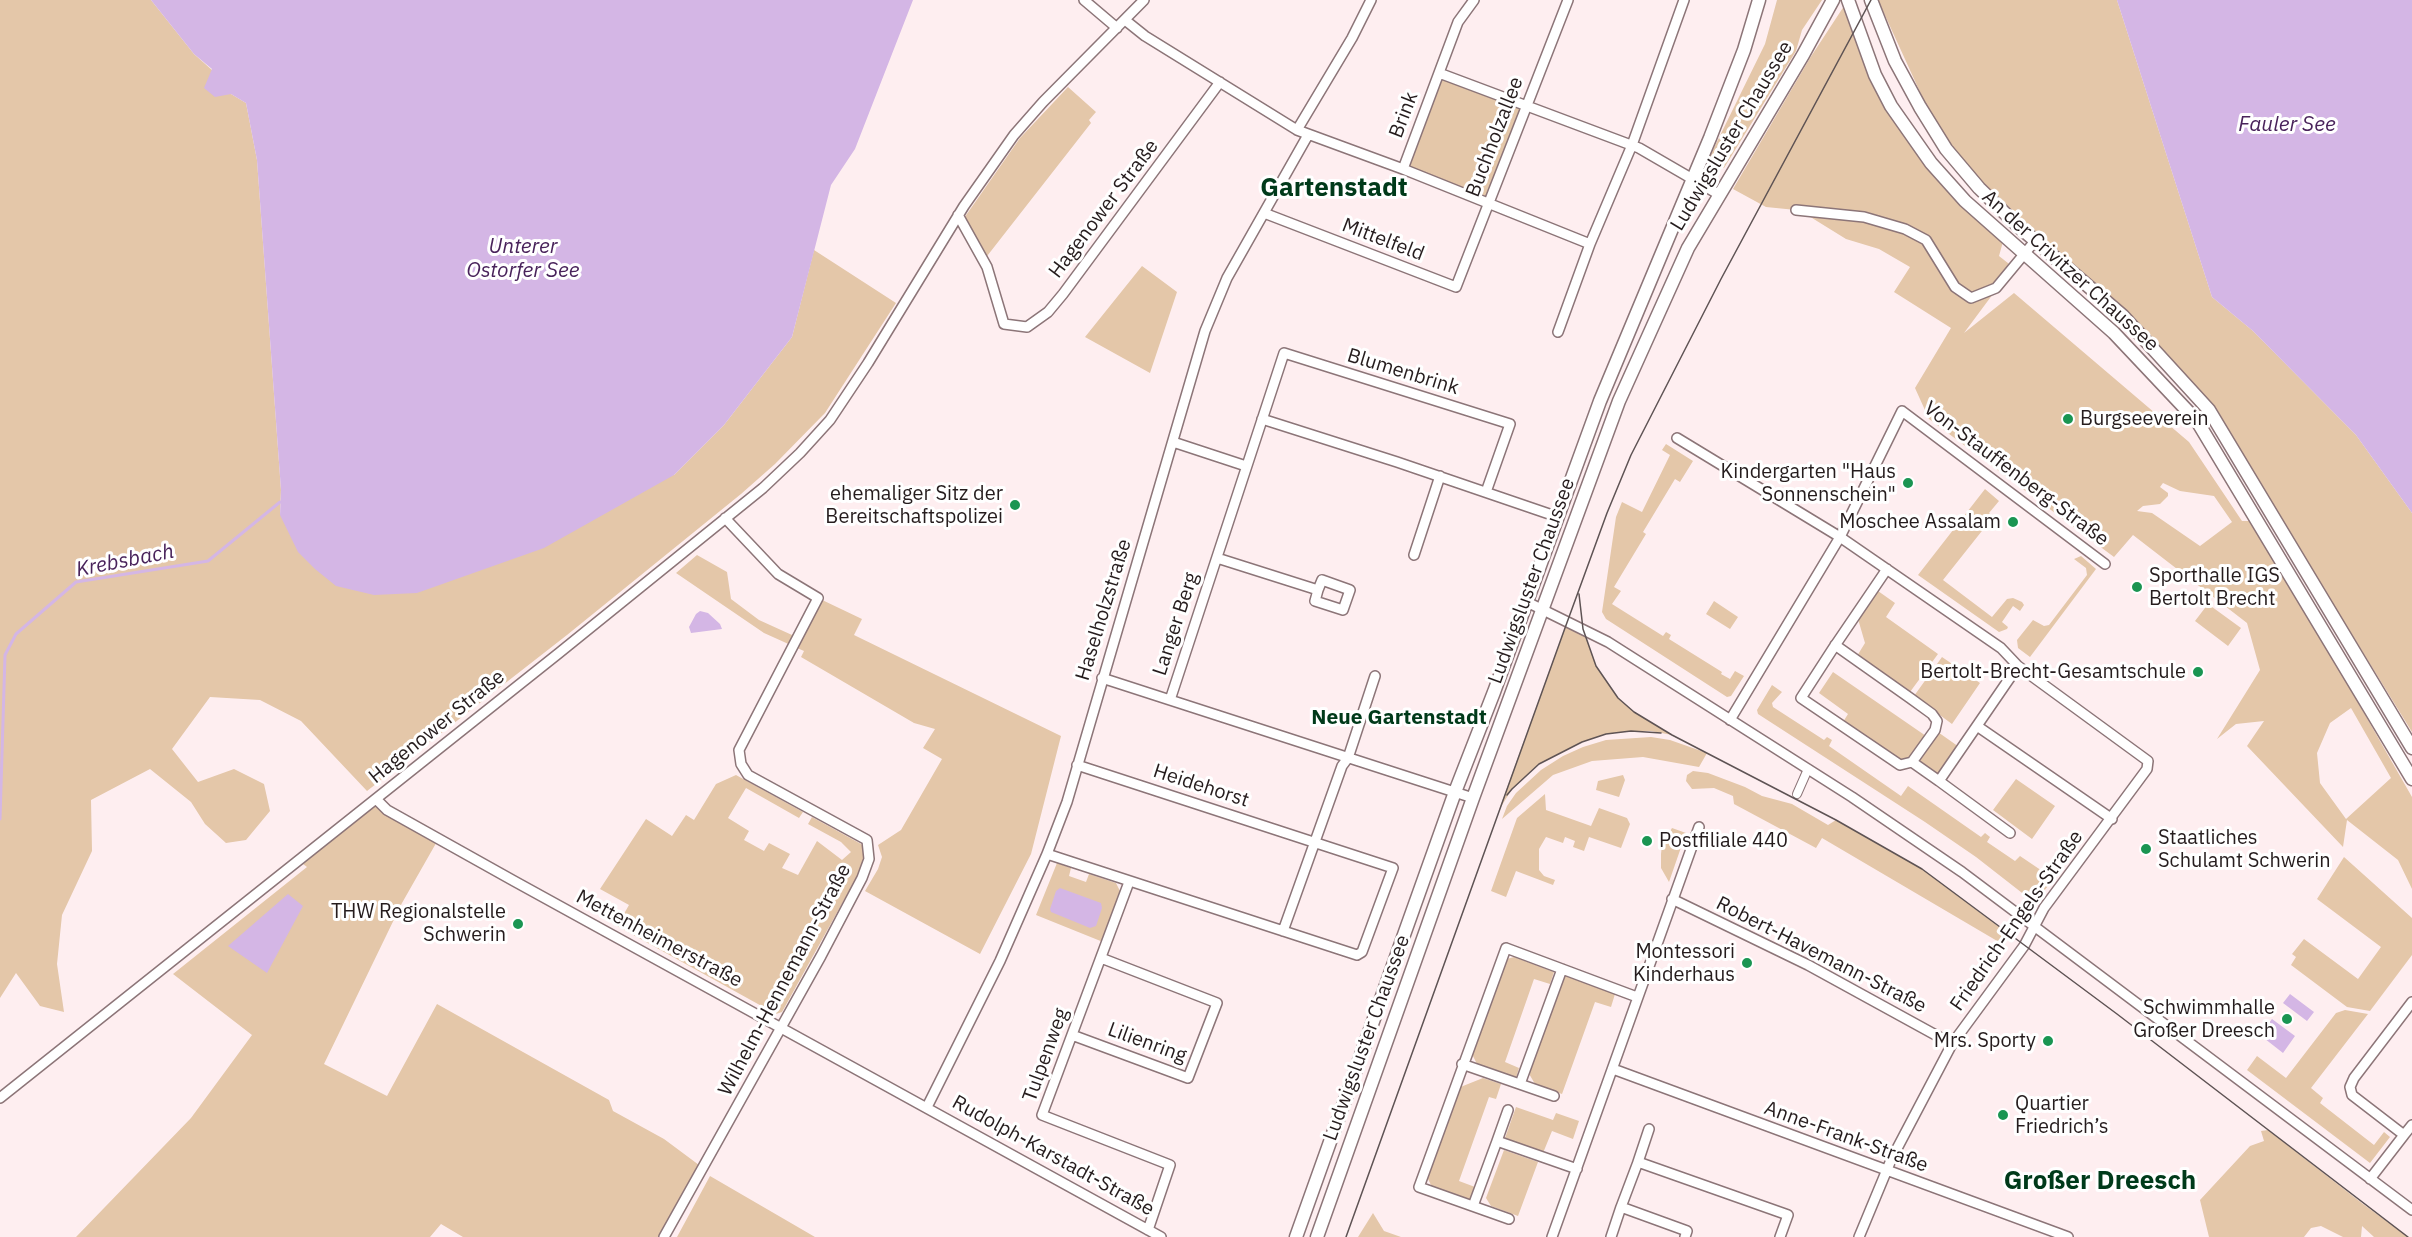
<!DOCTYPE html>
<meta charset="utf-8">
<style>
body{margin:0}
canvas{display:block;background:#feeef0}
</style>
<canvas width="2412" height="1237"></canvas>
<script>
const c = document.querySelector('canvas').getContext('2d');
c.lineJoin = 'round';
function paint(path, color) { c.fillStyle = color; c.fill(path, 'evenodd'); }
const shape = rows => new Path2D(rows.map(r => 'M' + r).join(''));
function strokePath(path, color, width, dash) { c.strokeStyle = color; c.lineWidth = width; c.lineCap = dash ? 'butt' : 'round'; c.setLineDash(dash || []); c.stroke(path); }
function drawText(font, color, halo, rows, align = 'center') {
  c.font = font + ' "IBM Plex Sans",sans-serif'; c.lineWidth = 6; c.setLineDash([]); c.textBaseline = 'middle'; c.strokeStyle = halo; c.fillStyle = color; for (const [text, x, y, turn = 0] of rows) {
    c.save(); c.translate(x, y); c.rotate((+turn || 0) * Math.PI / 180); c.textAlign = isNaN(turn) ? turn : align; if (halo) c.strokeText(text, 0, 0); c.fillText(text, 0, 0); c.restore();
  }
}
const green = shape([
 [0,0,151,0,194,54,212,70,231,94,246,103,257,160,281,490,280,515,674,475,724,425,792,337,814,250,896,303,825,413,775,464,741,494,567,635,367,791,301,721,260,700,210,697,172,749,198,782,234,769,264,784,270,811,246,840,226,843,205,824,191,802,150,769,91,800,92,851,62,915,57,964,64,1012,40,1006,16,973,0,998],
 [1777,0,1822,0,1802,30,1796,51,1724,168,1709,158,1765,44],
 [1848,0,1875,75,1931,163,2004,238,1999,256,2013,267,1964,333,2014,293,2189,442,2242,521,2249,521,2332,657,2412,797,2412,889,2398,860,2347,820,2343,847,2247,746,2264,721,2236,724,2217,739,2260,670,2247,623,2133,535,2114,557,1929,419,1915,388,1951,328,1894,292,1910,267,1879,249,1846,239,1804,213,1796,210,1766,207,1733,189,1810,58],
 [2163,483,2180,491,2214,496,2232,522,2200,546,2152,513,2137,511,2143,506,2160,504,2168,496,2168,493,2160,487],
 [2351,708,2391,778,2346,819,2320,783,2317,753,2330,723],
 [1878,0,2117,0,2212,297,2253,331,2356,435,2412,513,2412,732,2229,435,2123,316,2035,241,1946,149],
 [1439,73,1526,107,1490,203,1403,169],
 [1068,87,1096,112,1089,120,1091,123,984,260,962,221,1020,138],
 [1142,266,1177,292,1150,373,1085,337],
 [1666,444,1693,461,1680,482,1675,479,1643,532,1646,534,1614,587,1621,591,1612,604,1663,636,1666,632,1671,635,1669,639,1722,672,1721,674,1730,679,1735,671,1744,676,1731,696,1727,697,1606,619,1602,612,1616,517,1622,502,1642,512,1670,455,1662,450],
 [1985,489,1999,501,1989,513,1993,517,1943,580,1992,617,2007,599,2013,598,2022,602,2024,605,2020,611,2013,606,2002,622,2008,627,2007,629,1999,632,1918,575],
 [697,555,727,572,731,599,759,620,792,635,818,598,862,619,854,635,1061,736,1031,854,980,954,865,891,878,869,882,857,878,845,901,830,942,759,923,748,935,729,914,723,801,657,804,651,764,633,676,573],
 [2081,556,2096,569,2030,657,2018,648,2017,640,2033,620,2044,626,2049,625,2087,575,2086,568,2074,559],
 [1878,591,1895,603,1886,617,1938,654,1910,692,1857,656,1865,643,1858,619],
 [1714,601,1738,617,1730,629,1706,614],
 [2208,604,2241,628,2228,646,2195,621],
 [1567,622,1583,629,1596,666,1618,698,1634,712,1672,735,1651,731,1631,731,1606,734,1582,742,1539,764,1512,789,1499,810],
 [1942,657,1980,683,1952,724,1914,696],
 [1833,672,1926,736,1909,759,1901,761,1843,722,1848,714,1819,693],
 [1772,685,1782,692,1772,703,1773,707,1824,740,1827,737,1832,740,1829,746,1901,796,1908,786,1981,837,1985,833,1990,837,1987,842,2015,861,2020,856,2054,879,2038,898,2026,896,1976,857,1925,822,1758,714,1757,710],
 [1935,730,1962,749,1939,781,1912,762],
 [1651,737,1670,740,1707,753,1699,767,1643,757,1592,761,1553,775,1502,819,1507,806,1516,793,1541,770,1563,756,1583,747,1606,740],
 [1693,771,1708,773,1745,787,1762,796,1792,804,1828,825,1836,820,1922,869,2011,936,2004,945,1822,838,1816,848,1734,804,1733,796,1714,788,1692,789,1686,781,1687,775],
 [736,775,803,812,799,818,746,788,728,818,749,831,744,840,764,851,769,843,790,854,782,868,798,875,817,841,842,860,851,852,841,842,808,824,812,817,861,844,866,851,865,862,782,1012,776,1014,617,926,629,905,600,889,646,819,672,836,686,815,694,820,716,784],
 [1623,775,1625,780,1619,797,1596,790,1598,781],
 [2016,779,2055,806,2032,839,1993,810],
 [1545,794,1546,810,1591,826,1599,808,1627,818,1630,824,1621,848,1589,837,1584,851,1573,847,1575,841,1565,837,1563,843,1546,837,1539,849,1539,870,1544,876,1555,880,1553,885,1516,871,1506,897,1491,891,1517,818],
 [376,799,439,838,402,903,324,1064,387,1096,437,1004,609,1100,613,1111,664,1139,699,1165,659,1237,463,1237,441,1224,430,1237,76,1237,191,1118,252,1035,173,974,307,867,299,861],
 [1672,828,1686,833,1669,882,1661,868,1661,854,1662,845],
 [2344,857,2412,918,2412,955,2370,1011,2347,1007,2291,965,2296,957,2292,954,2304,939,2358,979,2381,947,2317,899],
 [1057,863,1071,868,1069,876,1086,882,1089,874,1116,883,1121,893,1103,942,1036,915],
 [1514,957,1554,972,1550,984,1534,979,1505,1062,1519,1068,1516,1078,1477,1064,1472,1054,1507,959],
 [1565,976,1615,994,1611,1007,1595,1002,1562,1094,1535,1084,1528,1072],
 [2345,1010,2368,1014,2311,1088,2323,1098,2320,1103,2374,1145,2384,1132,2390,1137,2370,1163,2247,1070,2257,1056,2286,1078,2336,1013],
 [1483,1078,1501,1084,1496,1099,1489,1097,1459,1181,1475,1187,1470,1200,1432,1187,1427,1177,1458,1088],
 [1516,1107,1553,1120,1556,1113,1579,1121,1573,1139,1552,1131,1543,1153,1505,1138],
 [2268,1130,2363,1204,2408,1237,2374,1237,2362,1226,2361,1237,2343,1237,2321,1226,2311,1228,2304,1237,2209,1237,2200,1200,2250,1146,2264,1141,2261,1131],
 [1504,1150,1538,1162,1518,1216,1491,1206,1486,1198],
 [710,1176,815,1237,677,1237],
 [1373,1213,1384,1231,1401,1237,1358,1237]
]);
const water = shape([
 [151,0,913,0,855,149,831,185,792,337,724,425,674,475,544,548,417,593,374,595,336,586,315,569,298,552,280,515,281,490,257,160,246,103,231,94,215,97,204,88,212,69,194,54],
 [2117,0,2412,0,2412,513,2356,435,2253,331,2212,297],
 [700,611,708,613,720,624,722,629,691,633,689,627,696,614],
 [1060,888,1101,903,1102,908,1096,926,1090,928,1051,912,1050,909,1056,891],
 [288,894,303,906,267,973,228,946],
 [2290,994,2314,1012,2307,1021,2283,1003],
 [2272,1019,2295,1036,2283,1053,2260,1035]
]);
const stream = shape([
 [0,819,5,655,16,634,76,582,208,561,280,502]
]);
const pedestrian = shape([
 [1797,794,1808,769]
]);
const minor = shape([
 [1084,0,1117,28],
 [1125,20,1145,36,1297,130,1403,169,1458,22,1474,0],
 [1439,73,1639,148,1720,195],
 [1297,130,1352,38,1371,0],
 [1403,169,1590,244],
 [1796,210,1864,217,1905,229,1926,240,1955,287,1971,298,1996,288,2035,241],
 [1264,213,1456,287,1568,0],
 [958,215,987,267,1004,324,1027,327,1048,312,1063,294,1220,82],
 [1558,332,1590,244,1632,145,1684,0],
 [1262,419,1397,462,1558,517],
 [1677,438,1840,537,2001,648,2018,666,2148,761,2147,769,2044,908,2024,946,1952,1044,1891,1160,1859,1237],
 [1173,442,1246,466],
 [1414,555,1440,476],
 [1217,558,1318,590,1315,601,1343,610,1350,590,1322,580,1318,590],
 [1527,602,1608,642,1852,797,1962,872,2412,1210],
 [1835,645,1910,698,1932,714,1937,721,1935,730,1912,762,1900,765,1801,698,1834,647,1887,569],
 [1102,678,1473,798],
 [1170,700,1284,353,1510,424,1486,492],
 [1730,720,1840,537,1902,411,2105,564],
 [1977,726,2112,819],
 [1912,762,1939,781,2018,666],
 [1939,781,2010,833],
 [376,799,387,810,514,881,1161,1237],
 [1047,854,1357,955,1362,952,1393,868,1077,765],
 [1129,882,1042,1115,1170,1165,1148,1230],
 [1672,899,1808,965,1952,1044],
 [1283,931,1342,766,1348,758,1375,676],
 [1072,1035,1188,1078,1217,1003,1101,958],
 [1462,1064,1554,1096],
 [1613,1069,2068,1237],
 [1520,1084,1562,969],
 [0,1098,559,653,763,488,800,453,830,420,868,363,964,206,1014,135,1043,102,1144,0],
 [927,1107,1000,961,1047,854,1067,802,1205,331,1227,278,1308,135],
 [2404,1135,2412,1125],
 [1497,1141,1508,1110],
 [1638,1162,1649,1129],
 [2370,1179,2404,1135,2352,1095,2350,1087,2354,1078,2412,1002],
 [1473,1206,1497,1141,1577,1169],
 [1509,1219,1419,1187,1506,948,1637,997],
 [664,1237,821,956,862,878,869,859,867,840,748,775,741,764,739,750,818,598,778,574,725,518],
 [1552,1237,1699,827],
 [1611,1237,1621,1207],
 [1685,1237,1687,1231,1621,1207,1638,1162,1788,1215,1780,1237]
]);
const tertiary = shape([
 [1848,0,1875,75,1891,106,1931,163,1965,201,2114,333,2197,421,2412,779],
 [1871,0,1895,61,1920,107,1946,149,1979,188,2017,225,2123,316,2209,410,2412,748],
 [1296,1237,1455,792,1494,692,1600,401,1710,138,1744,50,1759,0],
 [1317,1237,1473,798,1619,401,1688,248,1803,55,1833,0]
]);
const tram = shape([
 [1579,594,1583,629,1596,666,1618,698,1634,712,1672,735,1836,820,1922,869,2117,1014,2408,1237],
 [1507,795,1512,789,1539,764,1582,742,1606,734,1631,731,1661,733],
 [1346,1237,1565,628,1607,513,1631,455,1721,279,1871,0]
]);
const markers = [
 [2068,419,6,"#1a9552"],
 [1908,483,6,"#1a9552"],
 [1015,505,6,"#1a9552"],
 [2013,522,6,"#1a9552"],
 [2137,587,6,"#1a9552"],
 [2198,672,6,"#1a9552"],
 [1647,841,6,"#1a9552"],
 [2146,849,6,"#1a9552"],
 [518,924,6,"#1a9552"],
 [1747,963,6,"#1a9552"],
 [2287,1019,6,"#1a9552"],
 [2048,1041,6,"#1a9552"],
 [2003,1115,6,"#1a9552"]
];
const streetNames = [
 ["Brink",1404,115,-69],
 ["Ludwigsluster Chaussee",1732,136,-59],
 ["Buchholzallee",1495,137,-69],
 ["Hagenower Straße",1104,209,-53],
 ["Mittelfeld",1383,240,21],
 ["An der Crivitzer Chaussee",2070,271,42],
 ["Blumenbrink",1403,372,17],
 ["Von-Stauffenberg-Straße",2016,474,37],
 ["Ludwigsluster Chaussee",1532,581,-70],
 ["Haselholzstraße",1104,610,-73],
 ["Langer Berg",1176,624,-72],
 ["Hagenower Straße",437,727,-39],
 ["Heidehorst",1201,786,18],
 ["Friedrich-Engels-Straße",2017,921,-55],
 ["Mettenheimerstraße",659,939,28],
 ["Robert-Havemann-Straße",1821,955,27],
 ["Wilhelm-Hennemann-Straße",785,980,-62],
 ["Ludwigsluster Chaussee",1367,1038,-70],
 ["Lilienring",1147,1043,20],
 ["Tulpenweg",1046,1055,-70],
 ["Anne-Frank-Straße",1846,1137,20],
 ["Rudolph-Karstadt-Straße",1053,1156,29]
];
const poiNames = [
 ["Burgseeverein",2080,419,"left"],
 ["Kindergarten \"Haus",1896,472],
 ["Sonnenschein\"",1896,495],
 ["ehemaliger Sitz der",1003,494],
 ["Bereitschaftspolizei",1003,517],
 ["Moschee Assalam",2001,522],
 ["Sporthalle IGS",2149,576,"left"],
 ["Bertolt Brecht",2149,599,"left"],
 ["Bertolt-Brecht-Gesamtschule",2186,672],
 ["Staatliches",2158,838,"left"],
 ["Schulamt Schwerin",2158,861,"left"],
 ["Postfiliale 440",1659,841,"left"],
 ["THW Regionalstelle",506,912],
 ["Schwerin",506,935],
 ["Montessori",1735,952],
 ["Kinderhaus",1735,975],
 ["Schwimmhalle",2275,1008],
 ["Großer Dreesch",2275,1031],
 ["Mrs. Sporty",2036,1041],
 ["Quartier",2015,1104,"left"],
 ["Friedrich’s",2015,1127,"left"]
];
const waterNames = [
 ["Fauler See",2287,125],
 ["Unterer",523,247],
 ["Ostorfer See",523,271],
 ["Krebsbach",125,561,-11]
];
const neighbourhoodNames = [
 ["Neue Gartenstadt",1399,718]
];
const districtNames = [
 ["Gartenstadt",1334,188],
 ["Großer Dreesch",2100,1181]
];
paint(green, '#e4c7a9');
paint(water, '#d4b6e5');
strokePath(stream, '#d4b6e5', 3);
strokePath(pedestrian, '#8c7578', 10);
strokePath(minor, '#8c7578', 12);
strokePath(tertiary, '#8c7578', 15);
strokePath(pedestrian, '#fff', 8);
strokePath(minor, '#fff', 9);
strokePath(tertiary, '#fff', 12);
strokePath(tram, '#5e5354', 1.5);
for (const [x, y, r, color] of markers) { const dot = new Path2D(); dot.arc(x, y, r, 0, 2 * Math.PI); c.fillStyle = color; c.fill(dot); strokePath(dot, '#fff', 2); }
drawText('20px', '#251c1d', '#fff', streetNames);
drawText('20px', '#251c1d', '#fff', poiNames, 'right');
drawText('italic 21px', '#49235b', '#fff', waterNames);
drawText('bold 21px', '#003a1a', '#fff', neighbourhoodNames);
drawText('bold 26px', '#003a1a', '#fff', districtNames);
</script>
